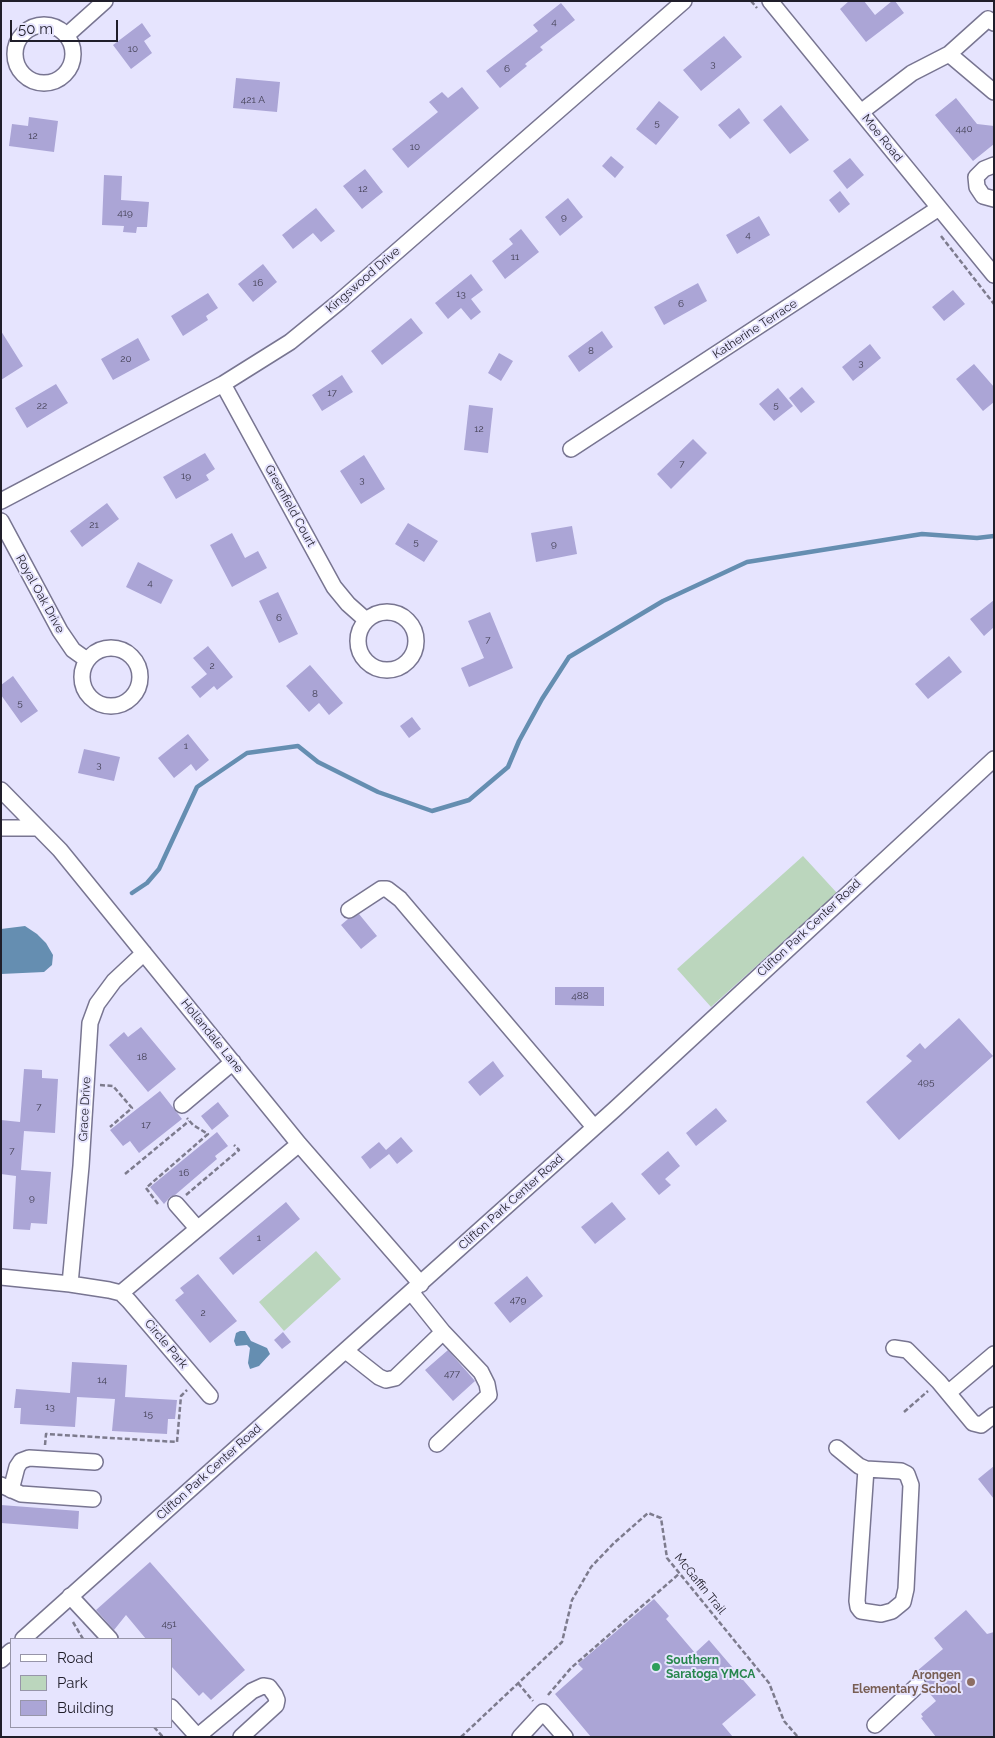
<!DOCTYPE html>
<style>
body{margin:0}
#map{position:relative;width:995px;height:1738px;overflow:hidden;background:#e6e4fe;font-family:Raleway,sans-serif}
canvas{display:block}
.frame{position:absolute;inset:0;border:2px solid #201e2a;pointer-events:none}
.legend{position:absolute;left:10px;top:1638px;width:162px;height:90px;box-sizing:border-box;background:#e6e4fe;border:1px solid #9795a9;margin:0;padding:6px 9px;list-style:none;font-size:15px;color:#201e2a}
.legend li{display:flex;align-items:center;gap:10px;height:25px}
.legend b{width:25px;border:1px solid #9795a9}
.scale{position:absolute;left:10px;top:20px;width:108px;height:22px;box-sizing:border-box;border:2px solid #201e2a;border-top:0;padding-left:6px;font-size:15px;line-height:18px;white-space:nowrap;color:#201e2a;-webkit-text-stroke:4px #e6e4fe;paint-order:stroke}
</style>
<div id="map">
<canvas width="995" height="1738"></canvas>
<div class="frame"></div>
<ul class="legend">
<li><b style="height:6px;background:#fff"></b>Road</li>
<li><b style="height:14px;background:#bbd6bd"></b>Park</li>
<li><b style="height:14px;background:#aba5d6"></b>Building</li>
</ul>
<div class="scale">50 m</div>
</div>
<script>
const c = document.querySelector('canvas').getContext('2d');
c.lineJoin = 'round';
function paint(path, color) { c.fillStyle = color; c.fill(path, 'evenodd'); }
const shape = rows => new Path2D(rows.map(r => 'M' + r).join(''));
function strokePath(path, color, width, dash) { c.strokeStyle = color; c.lineWidth = width; c.lineCap = dash ? 'butt' : 'round'; c.setLineDash(dash || []); c.stroke(path); }
function drawText(font, color, halo, rows, align = 'center') {
  c.font = font + ' Raleway,sans-serif'; c.lineWidth = 4; c.setLineDash([]); c.textBaseline = 'middle'; c.strokeStyle = halo; c.fillStyle = color; for (const [text, x, y, turn = 0] of rows) {
    c.save(); c.translate(x, y); c.rotate((+turn || 0) * Math.PI / 180); c.textAlign = isNaN(turn) ? turn : align; if (halo) c.strokeText(text, 0, 0); c.fillText(text, 0, 0); c.restore();
  }
}
const green = shape([
 [803,856,837,893,711,1007,677,969],
 [316,1251,341,1279,284,1331,259,1302]
]);
const water = shape([
 [25,926,37,934,46,943,53,955,52,965,44,972,1,974,1,929],
 [240,1331,245,1331,251,1341,267,1348,270,1354,259,1366,250,1369,248,1363,250,1348,247,1345,236,1346,234,1341,236,1333]
]);
const stream = shape([
 [132,893,147,883,159,869,197,787,247,753,298,746,318,762,378,792,432,811,469,800,508,767,519,741,542,699,569,657,663,601,747,562,922,534,977,538,994,536]
]);
const building = shape([
 [849,1,864,1,875,15,892,1,895,1,904,13,866,42,840,9],
 [561,3,575,20,540,47,543,50,525,64,527,66,500,88,486,71,538,31,533,25],
 [142,23,151,36,144,41,152,53,131,69,113,45],
 [724,36,742,57,701,91,683,70],
 [236,78,280,82,277,112,233,108],
 [462,87,479,108,408,168,392,149,438,112,429,102,442,92,448,98],
 [956,98,977,124,994,126,994,144,973,161,935,115],
 [659,101,679,117,656,145,636,129],
 [781,105,809,140,790,154,763,120],
 [739,108,750,123,730,139,718,125],
 [29,117,58,121,54,152,9,146,12,124,28,126],
 [611,156,624,167,615,178,602,166],
 [850,158,864,175,847,189,833,171],
 [365,169,383,192,362,209,343,186],
 [104,175,122,176,121,200,149,202,147,227,137,227,136,233,123,232,124,226,102,225],
 [840,191,850,204,839,213,829,200],
 [568,198,583,217,560,236,545,217],
 [316,208,335,231,321,242,313,233,293,249,282,235],
 [759,216,770,235,737,254,726,235],
 [521,229,539,252,505,279,492,261,513,244,509,239],
 [263,264,277,282,253,302,238,284],
 [471,274,483,290,471,299,481,312,471,320,461,308,448,319,435,303],
 [698,283,707,301,664,325,654,307],
 [953,290,965,304,944,321,932,307],
 [208,293,218,308,206,316,208,320,183,336,171,316],
 [411,318,423,333,382,365,371,351],
 [1,331,23,366,1,380],
 [602,331,613,347,579,372,568,356],
 [138,338,150,360,113,380,101,359],
 [870,344,881,358,853,381,842,367],
 [499,353,513,361,501,381,488,373],
 [974,364,994,387,994,402,983,411,956,379],
 [342,375,353,392,322,411,312,395],
 [56,384,68,403,27,428,15,408],
 [802,387,815,402,801,413,789,398],
 [778,388,793,406,774,421,759,404],
 [469,405,493,408,488,453,464,450],
 [693,439,707,453,671,489,657,474],
 [205,453,215,469,206,475,209,480,176,499,163,477],
 [364,455,385,489,361,504,340,471],
 [107,503,119,519,82,547,70,531],
 [408,523,438,541,424,562,395,544],
 [572,526,577,554,536,562,531,533],
 [232,533,245,558,258,551,267,568,232,587,210,545],
 [138,562,173,580,161,604,126,587],
 [278,592,298,634,279,643,259,601],
 [994,600,994,627,984,636,970,619],
 [490,612,513,668,469,687,461,668,484,658,468,621],
 [208,646,233,677,217,690,214,686,200,698,191,687,207,674,193,658],
 [949,656,962,672,928,699,915,684],
 [310,665,343,703,329,715,319,703,309,712,286,686],
 [13,676,38,711,21,723,1,695,1,685],
 [412,717,421,729,409,738,400,726],
 [188,734,209,760,196,771,191,764,174,778,158,758],
 [84,749,120,757,114,781,78,773],
 [359,914,377,936,361,949,341,925,348,919],
 [555,987,604,987,604,1006,555,1005],
 [959,1018,993,1056,899,1140,866,1102,912,1061,906,1056,920,1043,925,1049],
 [141,1027,176,1069,148,1092,109,1045,124,1032,128,1037],
 [493,1061,504,1076,480,1096,468,1082],
 [24,1069,42,1070,42,1078,58,1079,55,1133,24,1131,21,1170,51,1172,47,1224,31,1223,30,1230,13,1229,16,1176,1,1174,1,1120,20,1122],
 [160,1091,182,1119,139,1153,130,1141,123,1146,110,1130],
 [218,1102,229,1116,212,1130,201,1116],
 [716,1108,727,1121,696,1146,686,1133],
 [217,1132,228,1146,215,1156,217,1159,175,1195,170,1197,164,1204,150,1187],
 [401,1137,413,1151,397,1164,389,1154,370,1169,361,1157,379,1142,386,1150],
 [668,1151,680,1166,665,1179,671,1185,659,1195,641,1174],
 [286,1202,300,1219,233,1275,219,1258],
 [612,1202,626,1219,595,1244,581,1227],
 [198,1274,237,1321,210,1343,175,1300,184,1293,180,1288],
 [527,1276,543,1296,510,1323,494,1303],
 [283,1332,291,1342,282,1349,274,1340],
 [448,1350,475,1381,453,1401,425,1370],
 [72,1362,127,1365,125,1397,177,1400,175,1419,168,1419,167,1434,112,1431,115,1399,77,1397,75,1427,20,1424,21,1408,14,1408,16,1389,70,1393],
 [994,1466,994,1499,978,1479],
 [1,1505,79,1511,78,1529,1,1523],
 [150,1562,245,1670,211,1700,203,1692,199,1696,171,1666,171,1639,146,1639,126,1615,114,1630,96,1610],
 [654,1599,669,1616,666,1619,695,1653,709,1640,756,1695,722,1724,733,1737,591,1737,555,1694,583,1669,578,1664],
 [966,1610,987,1634,994,1632,994,1737,936,1737,921,1718,923,1717,921,1714,936,1701,926,1689,927,1683,925,1679,917,1671,943,1649,934,1638]
]);
const path = shape([
 [751,1,757,8],
 [941,236,994,304],
 [100,1085,113,1086,132,1108,110,1127],
 [125,1174,189,1121],
 [186,1195,239,1150,234,1145],
 [158,1204,146,1188,208,1134,193,1125,187,1118],
 [904,1412,928,1391],
 [45,1445,46,1434,177,1442,181,1396,187,1390],
 [73,1622,83,1639],
 [518,1683,533,1701],
 [548,1695,571,1668,680,1573],
 [154,1727,163,1737],
 [461,1737,562,1642,572,1600,591,1567,614,1543,648,1513,661,1518,667,1558,769,1683,784,1721,798,1737]
]);
const minor = shape([
 [770,1,994,275],
 '15 54a29 29 0 1 1 58 0a29 29 0 1 1-58 0Z',
 [67,35,105,1],
 [949,54,994,92],
 [861,112,912,73,949,54,988,19,994,23],
 [994,165,984,169,976,177,977,187,983,196,994,199],
 [223,384,334,587,348,604,366,620],
 [571,449,939,208],
 [1,501,223,384,290,342,339,302,684,1],
 [1,521,60,631,73,650,87,660],
 '358 641a29 29 0 1 1 58 0a29 29 0 1 1-58 0Z',
 '82 677a29 29 0 1 1 58 0a29 29 0 1 1-58 0Z',
 [1,790,60,850,299,1144,421,1284],
 [1,828,38,828],
 [349,910,381,889,387,889,400,899,594,1127],
 [182,1105,233,1062],
 [176,1204,197,1228],
 [1,1277,70,1284,109,1290,121,1293,299,1144],
 [70,1284,81,1166,90,1023,97,1004,114,981,144,953],
 [121,1293,129,1301,210,1396],
 [894,1348,907,1350,939,1382,973,1423,981,1425,994,1415],
 [346,1351,379,1377,386,1380,395,1378,443,1332,411,1292],
 [948,1393,994,1354],
 [437,1444,489,1395,487,1384,481,1372,443,1332],
 [837,1448,859,1466,866,1469,901,1471,907,1474,911,1485,906,1589,903,1602,892,1611,881,1614,861,1611,858,1607,857,1601,866,1469],
 [1,1485,21,1494,93,1499],
 [11,1490,17,1467,21,1461,29,1458,95,1462],
 [70,1596,110,1639],
 [23,1639,615,1109,994,759],
 [1,1660,11,1651],
 [171,1707,198,1737],
 [875,1725,918,1685],
 [198,1736,252,1691,263,1686,269,1687,275,1695,277,1700,276,1705,241,1737],
 [520,1737,543,1712,565,1737]
]);
const markers = [
 [656,1667,5,"#2e9e5b"],
 [971,1682,5,"#8d6e63"]
];
const numberNames = [
 ["4",554,22],
 ["10",133,49],
 ["3",713,64],
 ["6",507,69],
 ["421 A",253,100],
 ["5",657,123],
 ["440",964,129],
 ["12",33,136],
 ["10",415,147],
 ["12",363,189],
 ["419",125,213],
 ["9",564,217],
 ["4",748,235],
 ["11",515,257],
 ["16",258,283],
 ["13",461,294],
 ["6",681,304],
 ["8",591,351],
 ["20",126,359],
 ["3",861,363],
 ["17",332,393],
 ["5",776,405],
 ["22",42,406],
 ["12",479,429],
 ["7",682,464],
 ["19",186,476],
 ["3",362,480],
 ["21",94,525],
 ["5",416,542],
 ["9",554,544],
 ["4",150,583],
 ["6",279,618],
 ["7",488,640],
 ["2",212,666],
 ["8",315,694],
 ["5",20,703],
 ["1",186,746],
 ["3",99,765],
 ["488",580,996],
 ["18",142,1057],
 ["495",926,1082],
 ["7",39,1107],
 ["17",146,1125],
 ["7",12,1151],
 ["16",184,1173],
 ["9",32,1198],
 ["1",259,1238],
 ["479",518,1300],
 ["2",203,1313],
 ["477",452,1374],
 ["14",102,1380],
 ["13",50,1407],
 ["15",148,1414],
 ["451",169,1624]
];
const streetNames = [
 ["Moe Road",882,138,51],
 ["Kingswood Drive",363,280,-41],
 ["Katherine Terrace",755,329,-33],
 ["Greenfield Court",290,506,61],
 ["Royal Oak Drive",40,594,61],
 ["Clifton Park Center Road",809,928,-43],
 ["Hollandale Lane",212,1036,51],
 ["Grace Drive",85,1109,-87],
 ["Clifton Park Center Road",511,1202,-42],
 ["Circle Park",166,1344,50],
 ["Clifton Park Center Road",209,1472,-42],
 ["McGaffin Trail",700,1584,51]
];
const leisureNames = [
 ["Southern",666,1660],
 ["Saratoga YMCA",666,1674]
];
const educationNames = [
 ["Arongen",961,1675],
 ["Elementary School",961,1689]
];
paint(green, '#bbd6bd');
paint(water, '#658eb1');
strokePath(stream, '#658eb1', 4.5);
paint(building, '#aba5d6');
strokePath(minor, '#787591', 18);
strokePath(path, '#7d7b8d', 2.5, [5, 2.5]);
strokePath(minor, '#fff', 15);
for (const [x, y, r, color] of markers) { const dot = new Path2D(); dot.arc(x, y, r, 0, 2 * Math.PI); c.fillStyle = color; c.fill(dot); strokePath(dot, '#e6e4fe', 2); }
drawText('10px', '#434055', null, numberNames);
drawText('12px', '#201e2a', '#e6e4fe', streetNames);
drawText('bold 12px', '#27864d', '#e6e4fe', leisureNames, 'left');
drawText('bold 12px', '#785e54', '#e6e4fe', educationNames, 'right');
</script>
